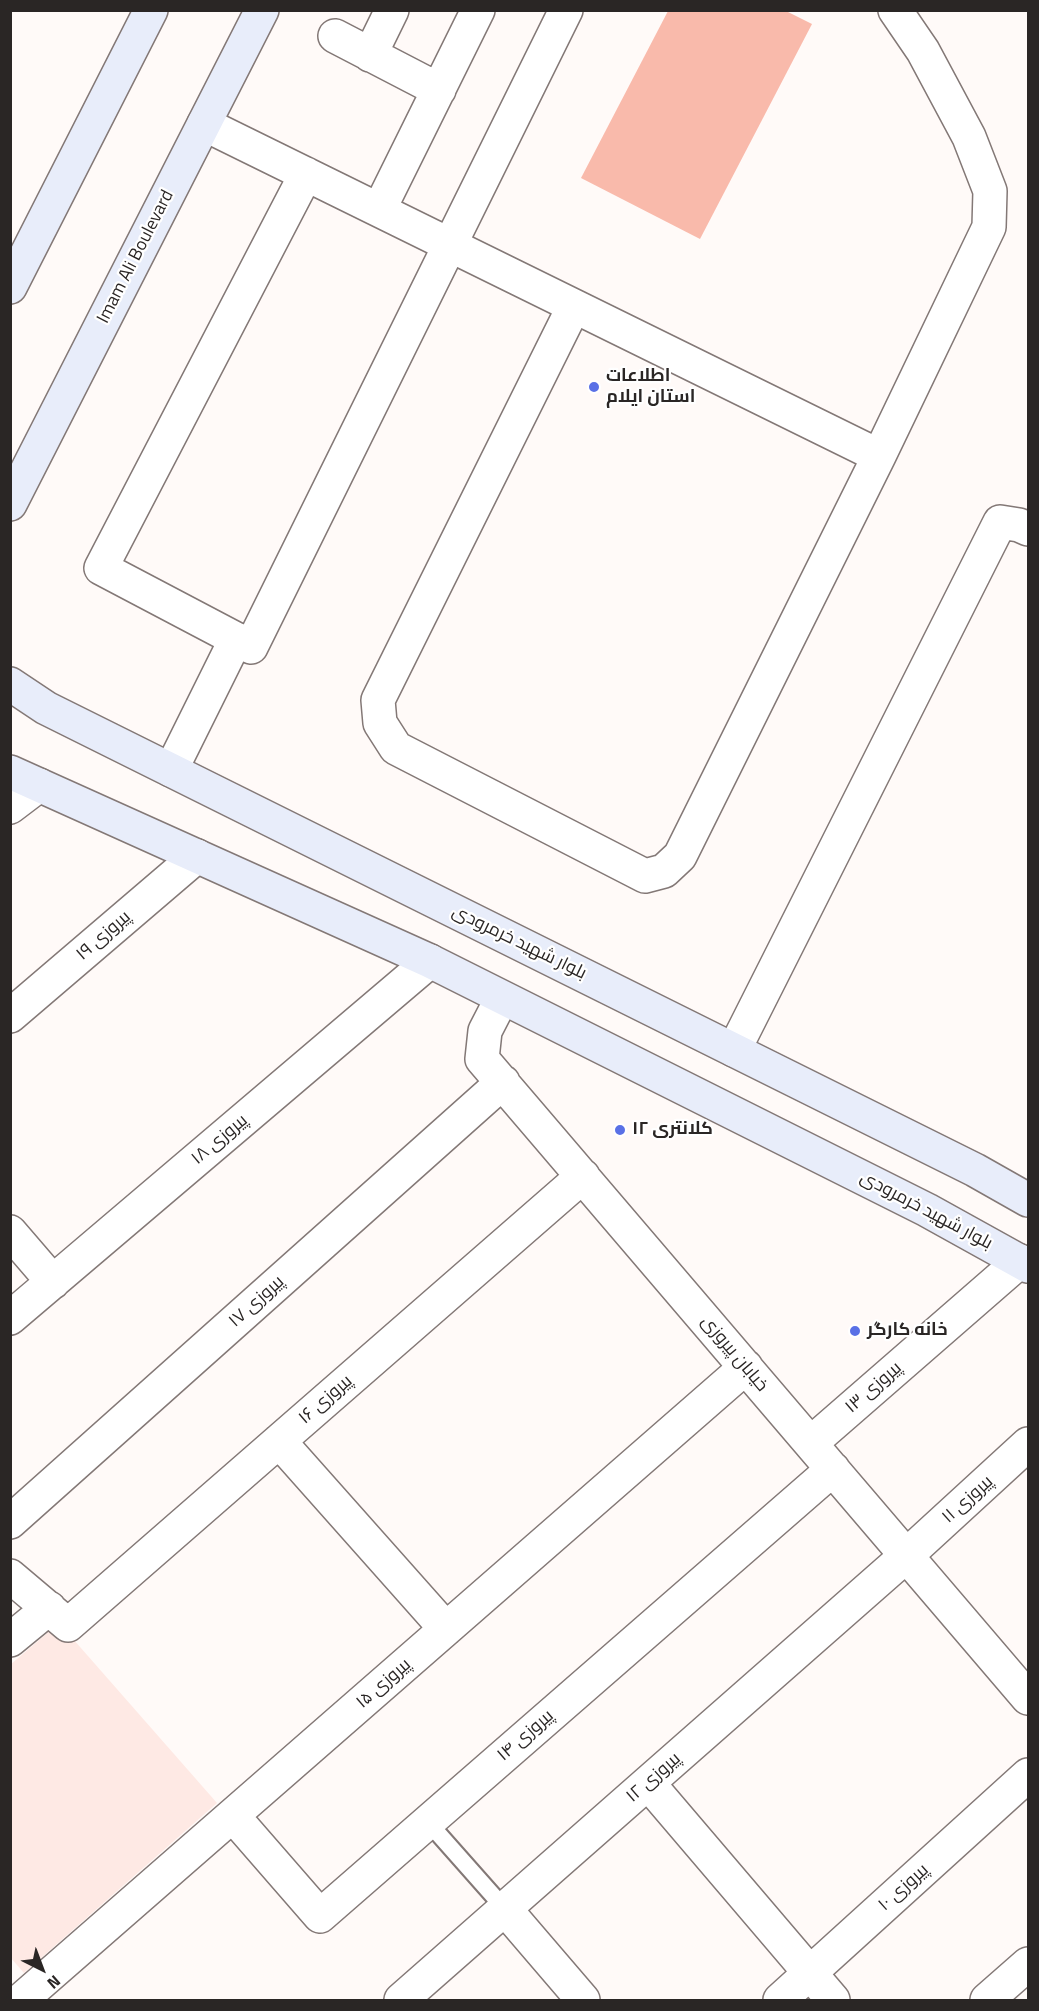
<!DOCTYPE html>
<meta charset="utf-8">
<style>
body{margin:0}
#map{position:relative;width:1039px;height:2011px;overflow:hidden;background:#fffaf8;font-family:"Titillium Web",sans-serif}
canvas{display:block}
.frame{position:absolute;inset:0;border:12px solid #2a2625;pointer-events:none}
.north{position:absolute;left:12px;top:1939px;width:60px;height:60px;-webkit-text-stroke:4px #fff;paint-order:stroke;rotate:138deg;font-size:16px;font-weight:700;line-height:24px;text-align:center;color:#2a2625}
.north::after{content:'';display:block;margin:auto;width:21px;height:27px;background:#2a2625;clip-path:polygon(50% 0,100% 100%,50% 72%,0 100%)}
</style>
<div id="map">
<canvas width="1039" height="2011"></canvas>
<div class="frame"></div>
<div class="north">N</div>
</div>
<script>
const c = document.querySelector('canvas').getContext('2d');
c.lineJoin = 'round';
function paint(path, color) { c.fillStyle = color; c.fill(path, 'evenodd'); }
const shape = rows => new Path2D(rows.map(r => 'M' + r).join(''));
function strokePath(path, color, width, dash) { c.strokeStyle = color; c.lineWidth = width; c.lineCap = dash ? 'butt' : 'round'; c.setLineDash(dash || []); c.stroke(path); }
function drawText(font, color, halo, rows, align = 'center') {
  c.font = font + ' "Titillium Web",Cairo,sans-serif'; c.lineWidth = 4.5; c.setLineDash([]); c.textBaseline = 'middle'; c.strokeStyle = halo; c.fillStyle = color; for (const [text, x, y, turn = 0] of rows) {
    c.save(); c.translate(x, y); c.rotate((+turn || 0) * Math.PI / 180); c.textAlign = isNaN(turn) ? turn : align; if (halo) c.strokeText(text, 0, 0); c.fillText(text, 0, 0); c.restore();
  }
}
const built = shape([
 [59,1623,217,1803,24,1973,10,1957,10,1665]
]);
const green = shape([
 [668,11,786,11,812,24,700,239,581,178]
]);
const lane = shape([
 [428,1822,505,1909]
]);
const street = shape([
 [335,36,439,90],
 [370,55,392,10],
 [204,124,879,456],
 [306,174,101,568,251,647,566,10],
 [379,210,478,10],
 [574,306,378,700,380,723,396,748,645,876,664,871,680,856,879,456,989,227,990,191,969,137,923,51,895,10],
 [171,770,236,639],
 [10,807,39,785],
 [502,998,485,1031,482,1059,1028,1698],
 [10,1016,197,856],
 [734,1050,1000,522,1019,525,1028,529],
 [10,1232,53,1282],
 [10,1318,430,961],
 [279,1441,446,1629],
 [811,1443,1020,1261],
 [10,1522,503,1082],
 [10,1576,68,1625,583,1176],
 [10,1640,49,1608],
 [648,1783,833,2000],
 [233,1816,320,1916,833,1469],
 [505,1909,583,2000],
 [21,2000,746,1367],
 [401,2000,907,1555,1028,1444],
 [780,2000,1028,1775],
 [987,2000,1028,1964]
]);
const secondary = shape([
 [10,287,151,10],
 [10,504,262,10],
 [10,684,46,708,975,1170,1028,1200],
 [10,772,430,961,927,1210,1028,1266]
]);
const markers = [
 [594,387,6,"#5970e6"],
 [620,1130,6,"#5970e6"],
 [855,1331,6,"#5970e6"]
];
const streetNames = [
 ["Imam Ali Boulevard",136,257,-63],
 ["پیروزی ۱۹",104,936,-41],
 ["بلوار شهید خرمرودی",519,943,26],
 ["پیروزی ۱۸",220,1140,-40],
 ["بلوار شهید خرمرودی",926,1211,28],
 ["پیروزی ۱۷",257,1302,-42],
 ["خیابان پیروزی",734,1354,50],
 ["پیروزی ۱۳",874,1388,-41],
 ["پیروزی ۱۶",326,1400,-41],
 ["پیروزی ۱۱",968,1500,-42],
 ["پیروزی ۱۵",384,1684,-41],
 ["پیروزی ۱۴",526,1736,-41],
 ["پیروزی ۱۲",654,1778,-41],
 ["پیروزی ۱۰",904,1888,-42]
];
const poiNames = [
 ["اطلاعات",606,377],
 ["استان ایلام",606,398],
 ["کلانتری ۱۲",632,1130],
 ["خانه کارگر",867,1331]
];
paint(built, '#fee9e4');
paint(green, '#f9baab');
strokePath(lane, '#837876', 20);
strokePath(street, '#837876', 36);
strokePath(secondary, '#837876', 36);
strokePath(lane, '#fff', 16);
strokePath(street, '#fff', 33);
strokePath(secondary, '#e8edfa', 33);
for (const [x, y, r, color] of markers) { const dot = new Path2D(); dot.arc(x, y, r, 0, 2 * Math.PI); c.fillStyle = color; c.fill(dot); strokePath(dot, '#fff', 2); }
drawText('18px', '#2a2625', '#fff', streetNames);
drawText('bold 18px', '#2a2625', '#fff', poiNames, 'left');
</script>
